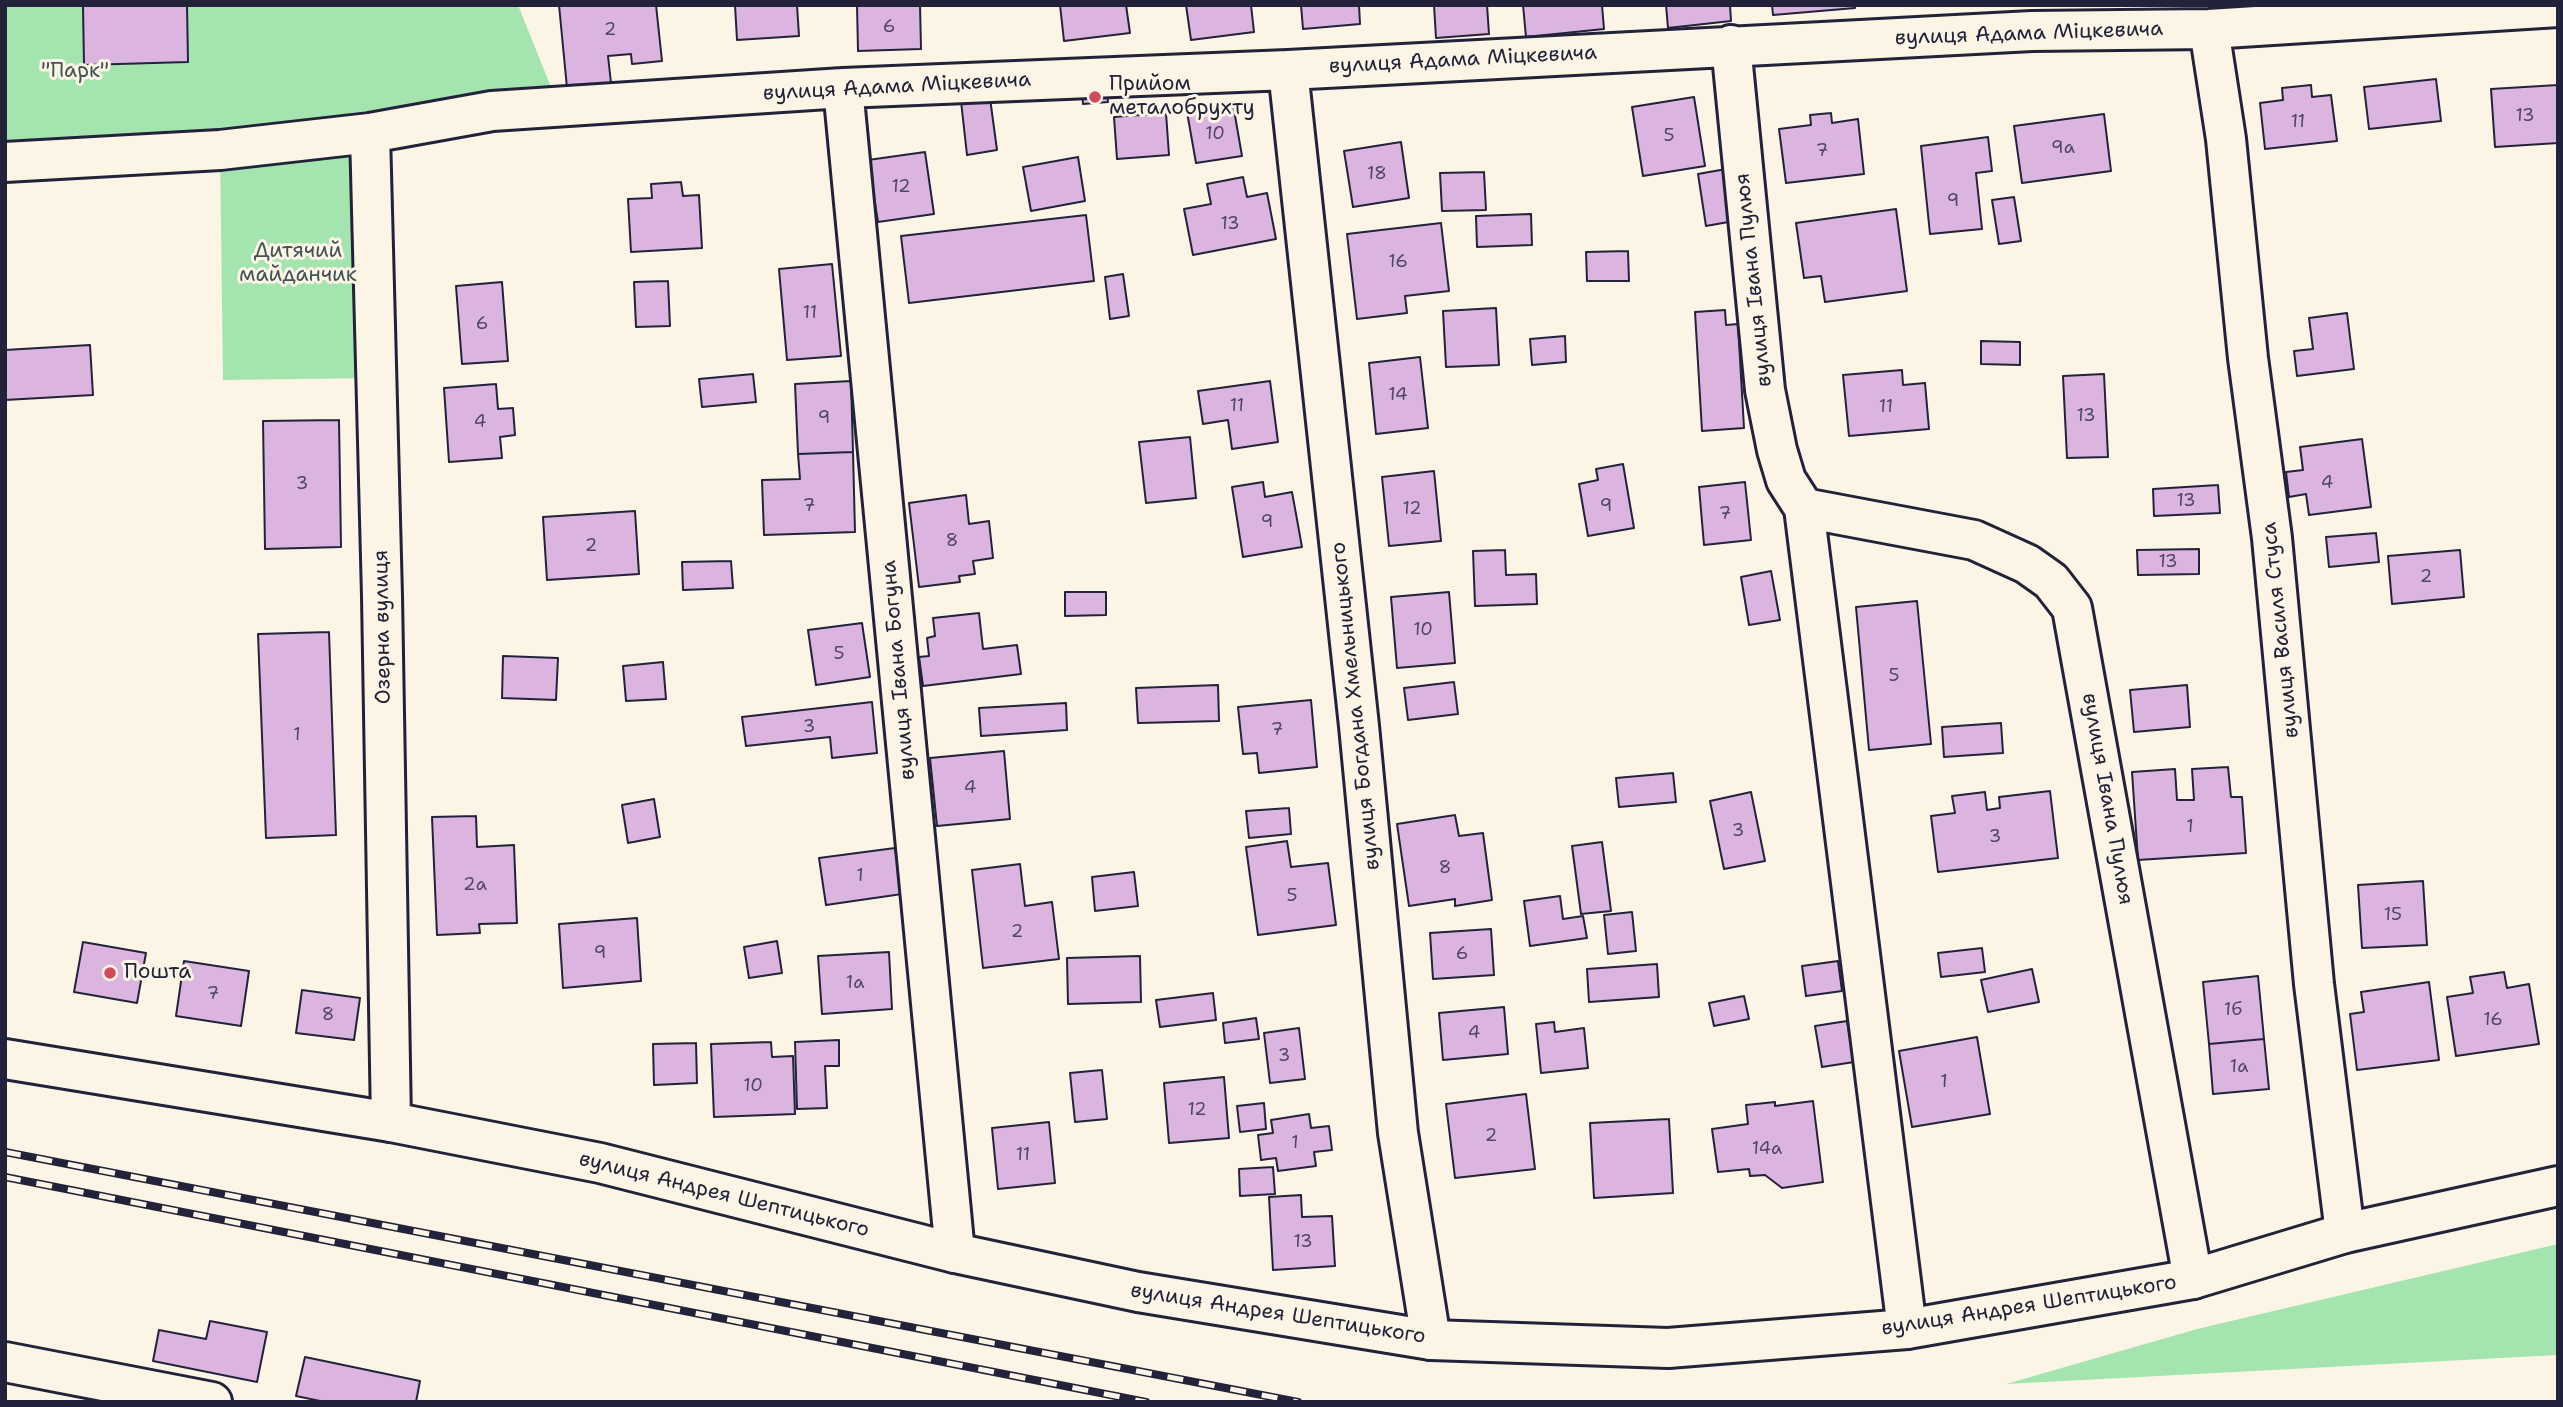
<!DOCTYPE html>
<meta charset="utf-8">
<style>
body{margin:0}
#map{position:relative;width:2563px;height:1407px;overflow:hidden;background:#fcf5e5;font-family:"Shantell Sans",sans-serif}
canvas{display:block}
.frame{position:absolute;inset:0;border:7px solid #22223b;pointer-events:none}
</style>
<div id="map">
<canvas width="2563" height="1407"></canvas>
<div class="frame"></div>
</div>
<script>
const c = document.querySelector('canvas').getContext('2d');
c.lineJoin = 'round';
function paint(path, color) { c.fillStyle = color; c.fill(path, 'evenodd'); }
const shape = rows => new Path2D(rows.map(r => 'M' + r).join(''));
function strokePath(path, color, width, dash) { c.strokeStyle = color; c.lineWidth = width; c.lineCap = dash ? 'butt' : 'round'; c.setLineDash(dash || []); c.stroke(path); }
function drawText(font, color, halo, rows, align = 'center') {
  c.font = font + ' "Shantell Sans",sans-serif'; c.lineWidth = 6; c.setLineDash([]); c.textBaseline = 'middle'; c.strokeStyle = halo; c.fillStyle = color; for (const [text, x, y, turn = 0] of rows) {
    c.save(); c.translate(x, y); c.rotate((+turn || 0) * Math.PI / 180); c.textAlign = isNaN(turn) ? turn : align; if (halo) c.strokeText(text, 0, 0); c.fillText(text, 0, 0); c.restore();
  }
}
const green = shape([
 [5,5,518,5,551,87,327,123,146,138,5,141],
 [370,133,377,378,223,380,220,150],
 [2558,1244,2558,1355,2006,1384,2197,1329]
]);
const building = shape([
 [83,5,187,5,188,62,84,65,83,5],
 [559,5,656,5,662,61,632,64,631,54,608,56,611,83,567,88,559,5],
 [735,5,797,5,799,36,737,40,735,5],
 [857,5,920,5,921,49,858,51,857,5],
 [1060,5,1126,5,1130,33,1064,41,1060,5],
 [1186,5,1251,5,1254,32,1191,40,1186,5],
 [1301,5,1359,5,1360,24,1303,29,1301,5],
 [1434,5,1487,5,1489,34,1436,38,1434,5],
 [1523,5,1602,5,1604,29,1526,37,1523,5],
 [1666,5,1730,5,1731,21,1668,28,1666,5],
 [1772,5,1855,5,1855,8,1773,15,1772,5],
 [2436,79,2441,121,2369,129,2364,87,2436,79],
 [2311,85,2312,97,2331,95,2337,141,2265,149,2260,103,2283,100,2282,88,2311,85],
 [2558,85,2558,143,2495,147,2491,89,2558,85],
 [1107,90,1108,102,1083,104,1082,92,1107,90],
 [1694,97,1705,166,1643,176,1632,107,1694,97],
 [990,98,997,150,967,155,961,101,990,98],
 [1233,104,1242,156,1196,163,1187,112,1233,104],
 [1166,113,1169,155,1117,159,1114,117,1166,113],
 [1831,113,1832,123,1858,119,1864,174,1786,183,1779,129,1811,125,1810,115,1831,113],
 [2104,114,2111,171,2022,183,2014,126,2104,114],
 [1988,137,1992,171,1976,173,1982,229,1930,234,1921,146,1988,137],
 [1401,142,1409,198,1353,207,1344,151,1401,142],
 [925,152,934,214,878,222,868,160,925,152],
 [1078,157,1085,201,1031,211,1023,167,1078,157],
 [1726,169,1734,221,1706,226,1698,174,1726,169],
 [1484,172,1486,210,1442,211,1440,173,1484,172],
 [1243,177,1247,197,1267,193,1276,239,1193,255,1184,209,1211,204,1207,184,1243,177],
 [681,182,683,196,699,195,702,248,631,252,628,199,652,198,651,184,681,182],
 [2014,197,2021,241,1999,244,1992,200,2014,197],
 [1896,209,1907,291,1825,302,1821,276,1804,278,1796,223,1896,209],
 [1531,214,1532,245,1477,247,1476,216,1531,214],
 [1086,215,1094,281,909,303,901,236,1086,215],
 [1441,223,1449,291,1405,296,1407,313,1357,319,1347,234,1441,223],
 [1628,251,1629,281,1587,281,1586,252,1628,251],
 [832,264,841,356,787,360,779,269,832,264],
 [1123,274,1129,316,1110,319,1105,277,1123,274],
 [668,281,670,326,636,327,634,282,668,281],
 [502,282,508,361,462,364,456,286,502,282],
 [1496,308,1499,365,1446,367,1443,311,1496,308],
 [1725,310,1726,325,1738,324,1744,428,1702,431,1695,312,1725,310],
 [2347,313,2354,369,2297,376,2294,351,2313,349,2309,318,2347,313],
 [1565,336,1566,362,1532,365,1530,339,1565,336],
 [1981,341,2020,342,2020,365,1981,364,1981,341],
 [90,345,93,395,5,400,5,350,90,345],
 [1420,357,1428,428,1376,434,1369,363,1420,357],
 [1902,370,1903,385,1925,383,1929,429,1849,436,1843,375,1902,370],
 [753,374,756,402,702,407,699,379,753,374],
 [2104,374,2108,457,2067,458,2063,376,2104,374],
 [851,381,853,452,798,454,795,384,851,381],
 [1270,381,1278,442,1232,449,1228,420,1203,424,1198,391,1270,381],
 [496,384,498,409,513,408,515,435,500,437,502,458,449,462,444,388,496,384],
 [339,420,341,547,265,549,263,421,339,420],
 [1190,437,1196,498,1146,503,1139,442,1190,437],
 [2362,439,2371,507,2309,515,2306,494,2289,497,2286,472,2303,470,2300,447,2362,439],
 [853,452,855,532,764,535,762,480,800,479,798,454,853,452],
 [1623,464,1634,528,1588,536,1579,484,1598,480,1596,469,1623,464],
 [1434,471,1441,541,1389,546,1382,477,1434,471],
 [1263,482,1265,497,1292,492,1302,547,1243,557,1232,487,1263,482],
 [1745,482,1751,540,1704,545,1699,487,1745,482],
 [2218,485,2220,513,2154,516,2153,489,2218,485],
 [966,495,969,524,989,521,993,558,973,561,975,574,959,576,960,582,919,587,909,503,966,495],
 [635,511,639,574,547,580,543,517,635,511],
 [2376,533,2379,562,2329,567,2326,537,2376,533],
 [2199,549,2199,574,2138,575,2137,550,2199,549],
 [1505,550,1506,575,1536,574,1537,604,1475,606,1473,551,1505,550],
 [2460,550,2464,597,2392,604,2388,556,2460,550],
 [731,561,733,588,683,590,682,562,731,561],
 [1771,571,1780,620,1749,625,1741,577,1771,571],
 [1065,592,1106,592,1106,615,1065,616,1065,592],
 [1449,592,1455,663,1397,668,1391,597,1449,592],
 [1917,601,1931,744,1869,750,1856,607,1917,601],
 [979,613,983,649,1017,645,1021,674,923,686,919,657,929,656,927,638,935,636,933,618,979,613],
 [862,623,870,677,816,685,808,630,862,623],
 [329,632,336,835,266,838,258,634,329,632],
 [503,656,558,658,556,700,502,698,503,656],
 [663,662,666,699,626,701,623,666,663,662],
 [1454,682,1458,714,1408,720,1404,688,1454,682],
 [1218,685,1219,721,1138,723,1136,688,1218,685],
 [2187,685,2190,727,2134,732,2130,690,2187,685],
 [1311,700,1317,767,1259,773,1257,753,1243,754,1238,707,1311,700],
 [872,702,877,753,832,758,830,737,746,746,742,717,872,702],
 [1066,703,1067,730,981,736,979,708,1066,703],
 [2001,723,2003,753,1944,757,1942,727,2001,723],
 [1004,751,1010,819,937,826,930,758,1004,751],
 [2228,767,2231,797,2242,797,2246,853,2138,860,2132,772,2175,769,2177,800,2194,800,2192,769,2228,767],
 [1673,773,1676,802,1619,807,1616,778,1673,773],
 [2050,791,2058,858,1938,872,1931,816,1955,813,1952,796,1985,792,1987,810,2000,808,1999,797,2050,791],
 [1751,792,1765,861,1724,869,1710,801,1751,792],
 [654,799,660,837,628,843,622,805,654,799],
 [1289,808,1291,834,1249,838,1246,811,1289,808],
 [1455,815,1459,836,1483,833,1492,900,1455,906,1455,899,1409,906,1397,824,1455,815],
 [476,816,477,847,514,845,517,923,479,924,480,933,437,935,432,817,476,816],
 [1287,841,1291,867,1328,863,1336,925,1258,935,1246,847,1287,841],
 [1602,842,1611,911,1581,914,1572,846,1602,842],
 [895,848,902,894,826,905,819,858,895,848],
 [1020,864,1025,906,1052,902,1059,959,983,968,972,870,1020,864],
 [1134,872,1138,906,1095,911,1092,877,1134,872],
 [2423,881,2427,945,2362,948,2358,885,2423,881],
 [1560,896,1563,919,1583,916,1587,938,1530,946,1524,901,1560,896],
 [1632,912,1636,951,1608,954,1604,915,1632,912],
 [637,918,641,981,563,988,559,924,637,918],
 [1491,929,1494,975,1433,979,1430,933,1491,929],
 [777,941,782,973,749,978,744,947,777,941],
 [83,942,146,953,137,1003,74,992,83,942],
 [1982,948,1985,972,1941,977,1938,953,1982,948],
 [889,952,892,1009,822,1014,818,956,889,952],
 [1140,956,1141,1002,1068,1004,1067,958,1140,956],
 [184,961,249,971,241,1026,176,1016,184,961],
 [1838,961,1842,991,1806,996,1802,966,1838,961],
 [1657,964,1659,997,1589,1002,1587,969,1657,964],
 [2032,969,2039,1002,1988,1012,1981,980,2032,969],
 [2504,972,2507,988,2529,984,2539,1044,2456,1056,2447,997,2473,993,2470,977,2504,972],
 [2258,976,2264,1039,2209,1044,2203,982,2258,976],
 [2429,982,2439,1060,2357,1070,2350,1014,2364,1012,2361,992,2429,982],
 [302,990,360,998,354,1040,296,1033,302,990],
 [1213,993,1216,1020,1160,1027,1156,1000,1213,993],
 [1744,996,1749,1019,1714,1026,1709,1003,1744,996],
 [1504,1007,1508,1054,1443,1060,1439,1013,1504,1007],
 [1256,1018,1259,1039,1225,1043,1223,1023,1256,1018],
 [1847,1021,1854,1062,1822,1067,1815,1026,1847,1021],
 [1554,1022,1555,1032,1584,1028,1588,1068,1541,1073,1536,1024,1554,1022],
 [1299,1028,1305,1079,1270,1083,1264,1033,1299,1028],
 [1977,1037,1990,1114,1912,1127,1899,1051,1977,1037],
 [2264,1039,2269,1089,2213,1094,2209,1044,2264,1039],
 [839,1040,839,1066,825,1066,827,1108,797,1109,795,1042,839,1040],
 [771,1042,772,1057,793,1056,795,1114,714,1117,711,1044,771,1042],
 [696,1043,697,1083,654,1085,653,1044,696,1043],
 [1102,1070,1107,1119,1075,1122,1070,1073,1102,1070],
 [1224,1077,1229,1138,1169,1143,1164,1083,1224,1077],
 [1526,1094,1535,1169,1455,1178,1446,1104,1526,1094],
 [1813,1101,1823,1182,1782,1188,1765,1175,1750,1176,1749,1169,1718,1172,1712,1129,1748,1124,1746,1105,1775,1102,1775,1106,1813,1101],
 [1264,1103,1266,1129,1240,1132,1237,1106,1264,1103],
 [1309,1114,1311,1128,1329,1126,1332,1150,1314,1152,1316,1166,1278,1171,1276,1158,1261,1160,1258,1135,1273,1133,1271,1120,1309,1114],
 [1669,1119,1673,1193,1594,1198,1590,1123,1669,1119],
 [1049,1122,1055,1183,998,1189,992,1128,1049,1122],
 [1273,1167,1275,1194,1240,1196,1239,1169,1273,1167],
 [1301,1195,1302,1217,1332,1216,1335,1266,1273,1270,1269,1197,1301,1195],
 [210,1321,267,1332,257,1382,153,1361,159,1330,206,1339,210,1321],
 [305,1357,420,1381,416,1402,325,1402,296,1396,305,1357]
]);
const minor = shape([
 [2209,29,2226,139,2248,358,2272,538,2314,984,2345,1233],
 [1731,45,1765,390,1777,450,1786,480,1804,508,1974,540,2027,564,2051,581,2072,608,2193,1279],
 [1288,70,1359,726,1398,1133,1431,1340],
 [843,88,955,1253],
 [370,133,382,596,391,1122],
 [5,162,220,150,370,133,492,111,843,88,1288,70,2032,31,2209,29,2558,7],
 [1804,508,1907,1329],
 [5,1362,212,1402]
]);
const major = shape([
 [5,1059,391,1122,600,1163,955,1253,1138,1292,1431,1340,1668,1348,1907,1329,2193,1279,2345,1233,2558,1186]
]);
const rail = shape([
 [5,1152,1298,1402],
 [5,1177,1146,1402]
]);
const markers = [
 [1095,97,7,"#d1495b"],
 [110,973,7,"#d1495b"]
];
const numberNames = [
 ["6",889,27],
 ["2",610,30],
 ["13",2525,116],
 ["11",2298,122],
 ["10",1215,134],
 ["5",1669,136],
 ["9а",2063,148],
 ["7",1822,151],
 ["18",1377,174],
 ["12",901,187],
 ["9",1953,201],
 ["13",1230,224],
 ["16",1398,262],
 ["11",810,313],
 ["6",482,324],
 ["14",1398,395],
 ["11",1237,406],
 ["11",1886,407],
 ["13",2086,416],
 ["9",824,418],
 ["4",480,422],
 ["4",2327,483],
 ["3",302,484],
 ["13",2186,501],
 ["7",809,506],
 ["9",1606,506],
 ["12",1412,509],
 ["7",1725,514],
 ["9",1267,522],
 ["8",952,541],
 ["2",591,546],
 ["13",2168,562],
 ["2",2426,577],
 ["10",1423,630],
 ["5",839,654],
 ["5",1894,676],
 ["3",809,727],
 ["7",1277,730],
 ["1",297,735],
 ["4",970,788],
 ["1",2190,827],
 ["3",1738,831],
 ["3",1995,837],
 ["8",1445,868],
 ["1",860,876],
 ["2а",475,885],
 ["5",1292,896],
 ["15",2393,915],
 ["2",1017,932],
 ["9",600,953],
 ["6",1462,954],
 ["1а",855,983],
 ["7",213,994],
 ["1б",2233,1010],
 ["8",328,1015],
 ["16",2493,1020],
 ["4",1474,1033],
 ["3",1284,1056],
 ["1а",2239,1067],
 ["1",1944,1082],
 ["10",753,1086],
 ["12",1197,1110],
 ["2",1491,1136],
 ["1",1295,1143],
 ["14а",1767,1149],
 ["11",1023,1155],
 ["13",1303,1242]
];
const streetNames = [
 ["вулиця Адама Міцкевича",2029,34,-2],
 ["вулиця Адама Міцкевича",1463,60,-3],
 ["вулиця Адама Міцкевича",897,87,-3],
 ["вулиця Івана Пулюя",1754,280,-96],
 ["Озерна вулиця",383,627,-91],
 ["вулиця Василя Стуса",2281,630,-96],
 ["вулиця Івана Богуна",899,670,-95],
 ["вулиця Богдана Хмельницького",1356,706,-96],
 ["вулиця Івана Пулюя",2107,799,80],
 ["вулиця Андрея Шептицького",724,1195,14],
 ["вулиця Андрея Шептицького",2029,1306,-9],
 ["вулиця Андрея Шептицького",1278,1314,9]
];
const parkNames = [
 ["\"Парк\"",75,72],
 ["Дитячий",298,252],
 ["майданчик",298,276]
];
const poiNames = [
 ["Прийом",1109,85],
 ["металобрухту",1109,109],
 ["Пошта",124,973]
];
paint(green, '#a4e5af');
paint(building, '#dbb5df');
strokePath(building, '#22223b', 2);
strokePath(minor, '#22223b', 44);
strokePath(major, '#22223b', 44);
strokePath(minor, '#fcf5e5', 38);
strokePath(major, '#fcf5e5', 38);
strokePath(rail, '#22223b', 8);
strokePath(rail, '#fcf5e5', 5, [16]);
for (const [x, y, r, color] of markers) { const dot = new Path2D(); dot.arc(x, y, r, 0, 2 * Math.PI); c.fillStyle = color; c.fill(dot); strokePath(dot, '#fcf5e5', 2.5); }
drawText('18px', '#504764', null, numberNames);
drawText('21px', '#22223b', '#fcf5e5', streetNames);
drawText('21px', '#425358', '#fcf5e5', parkNames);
drawText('21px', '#22223b', '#fcf5e5', poiNames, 'left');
</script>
